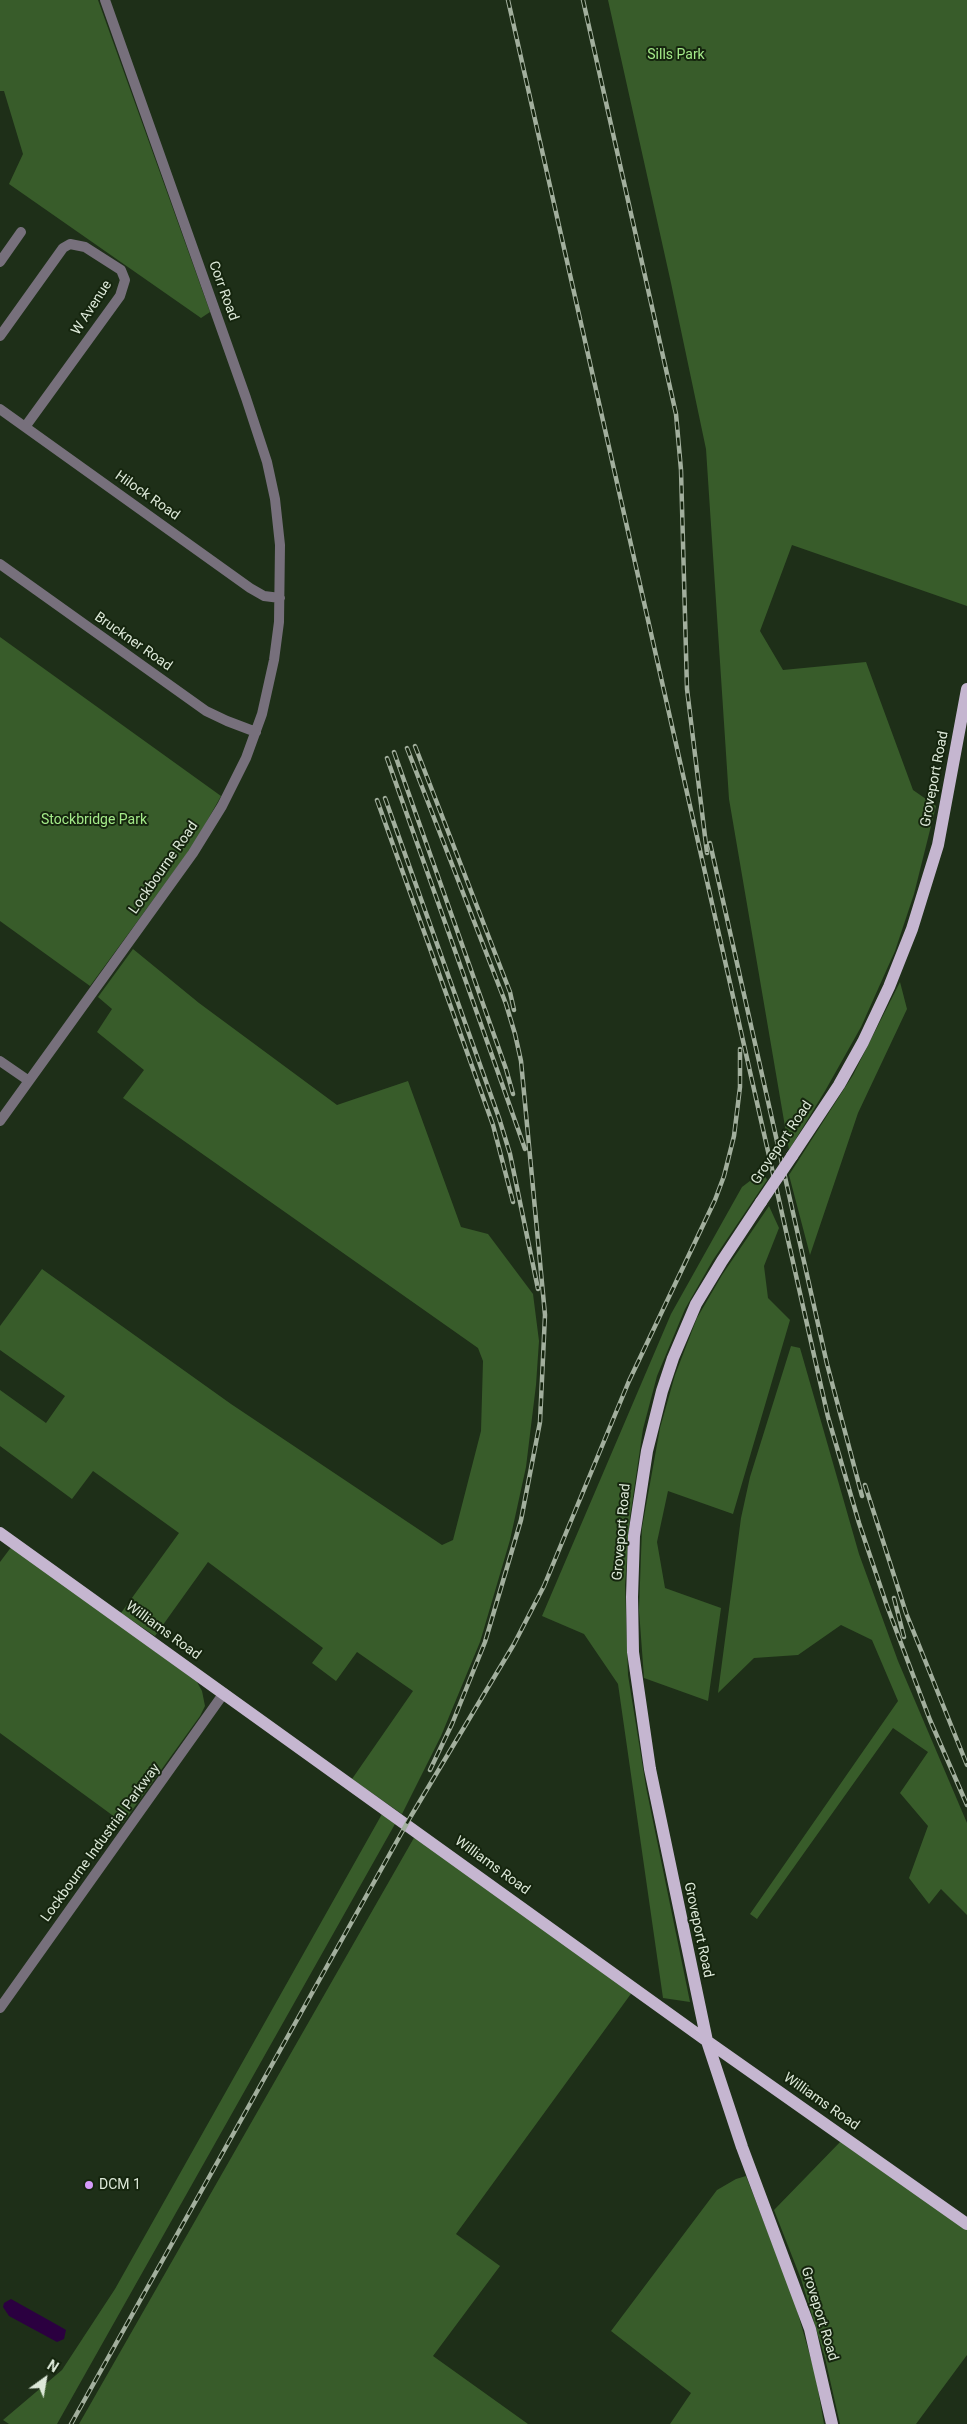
<!DOCTYPE html>
<style>
body{margin:0}
#map{position:relative;width:967px;height:2424px;overflow:hidden;background:#1e2f18;font-family:Roboto,sans-serif}
canvas{display:block}
.north{position:absolute;left:20px;top:2354px;width:50px;height:50px;-webkit-text-stroke:4px #15250e;paint-order:stroke;rotate:32deg;font-size:14px;font-weight:700;line-height:20px;text-align:center;color:#dde9d9}
.north::after{content:'';display:block;margin:auto;width:18px;height:22px;background:#dde9d9;clip-path:polygon(50% 0,100% 100%,50% 72%,0 100%)}
</style>
<div id="map">
<canvas width="967" height="2424"></canvas>
<div class="north">N</div>
</div>
<script>
const c = document.querySelector('canvas').getContext('2d');
c.lineJoin = 'round';
function paint(path, color) { c.fillStyle = color; c.fill(path, 'evenodd'); }
const shape = rows => new Path2D(rows.map(r => 'M' + r).join(''));
function strokePath(path, color, width, dash) { c.strokeStyle = color; c.lineWidth = width; c.lineCap = dash ? 'butt' : 'round'; c.setLineDash(dash || []); c.stroke(path); }
function drawText(font, color, halo, rows, align = 'center') {
  c.font = font + ' Roboto,sans-serif'; c.lineWidth = 4; c.setLineDash([]); c.textBaseline = 'middle'; c.strokeStyle = halo; c.fillStyle = color; for (const [text, x, y, turn = 0] of rows) {
    c.save(); c.translate(x, y); c.rotate((+turn || 0) * Math.PI / 180); c.textAlign = isNaN(turn) ? turn : align; if (halo) c.strokeText(text, 0, 0); c.fillText(text, 0, 0); c.restore();
  }
}
const green = shape([
 [0,0,98,0,210,312,201,318,9,184,23,154,4,91,0,91],
 [608,0,967,0,967,606,792,545,760,631,783,670,866,662,913,790,936,806,914,894,895,951,861,1027,825,1091,789,1150,729,799,706,449,671,283],
 [0,637,221,796,194,844,90,986,0,921],
 [133,949,199,1003,337,1105,408,1081,461,1227,488,1234,533,1294,539,1341,536,1385,526,1467,510,1540,480,1642,441,1736,402,1814,352,1779,413,1691,357,1652,336,1681,312,1663,323,1648,208,1562,155,1636,121,1613,179,1533,93,1471,72,1499,0,1446,0,1390,46,1423,65,1396,0,1350,0,1326,42,1269,231,1404,442,1545,453,1540,481,1431,483,1361,478,1348,123,1098,144,1070,97,1032,112,1009,98,997],
 [900,982,907,1009,858,1113,810,1255,789,1175,853,1075],
 [763,1171,767,1180,713,1260,685,1309,657,1376,643,1429,630,1517,625,1585,628,1675,646,1787,690,2002,663,1998,618,1684,584,1634,542,1616,671,1314,742,1187],
 [769,1206,779,1228,764,1266,768,1298,790,1320,733,1514,668,1491,657,1542,665,1588,721,1608,708,1701,644,1678,639,1610,642,1528,660,1428,675,1375,697,1318,722,1275],
 [791,1346,800,1348,859,1554,898,1661,967,1823,967,1915,941,1889,929,1904,909,1878,928,1826,900,1793,928,1752,893,1728,757,1919,750,1914,898,1701,872,1640,841,1625,798,1655,754,1658,718,1693,741,1518,750,1477],
 [12,1546,197,1682,202,1691,205,1706,200,1716,123,1823,0,1733,0,1562],
 [382,1814,395,1824,57,2424,9,2424,3,2420,62,2370,115,2289],
 [415,1836,633,1991,456,2234,500,2266,433,2356,528,2424,79,2424],
 [842,2140,967,2229,967,2355,916,2424,840,2424,825,2358,801,2279,774,2210],
 [746,2176,794,2300,815,2373,824,2424,670,2424,691,2393,611,2331,717,2190,736,2179]
]);
const water = shape([
 [11,2299,61,2327,66,2330,64,2339,57,2342,9,2316,3,2307,4,2303]
]);
const minor = shape([
 [0,262,21,232],
 [0,336,63,248,70,244,85,247,121,270,125,280,120,296,25,427],
 [0,409,250,588,264,596,280,598],
 [0,564,206,711,227,721,256,732],
 [0,1061,29,1081],
 [0,1121,193,853,222,806,246,758,262,714,274,660,279,622,280,545,275,499,267,462,246,398,105,0],
 [0,2008,224,1693]
]);
const major = shape([
 [792,1156,839,1085,863,1042,889,987,912,929,938,845,967,689],
 [761,1202,722,1261,696,1304,673,1358,662,1391,647,1451,634,1536,632,1597,633,1652,650,1769,707,2041,742,2147,810,2329,832,2424],
 [0,1533,707,2041,967,2224]
]);
const rail = shape([
 [508,0,828,1417,859,1523,887,1606,930,1720,967,1805],
 [583,0,676,414,681,470,687,689,707,853],
 [415,746,510,992,514,1010],
 [407,748,506,1004,515,1034,521,1061,545,1315,540,1422,521,1520,485,1642,452,1724,430,1770],
 [394,752,506,1069,513,1094],
 [387,758,525,1149],
 [385,798,499,1118,510,1154,538,1289],
 [377,800,493,1125,513,1202],
 [710,843,827,1364,862,1496],
 [865,1485,906,1613,967,1765],
 [894,1598,904,1637],
 [71,2424,411,1816,514,1644,544,1586,629,1381,715,1200,724,1176,734,1136,740,1087,740,1049]
]);
const majorBridge = shape([
 [761,1202,792,1156]
]);
const markers = [
 [89,2185,5,"#d69bfa"]
];
const parkNames = [
 ["Sills Park",676,55],
 ["Stockbridge Park",94,820]
];
const streetNames = [
 ["Corr Road",223,291,70],
 ["W Avenue",92,308,-57],
 ["Hilock Road",147,496,35],
 ["Bruckner Road",133,642,35],
 ["Groveport Road",935,779,-79],
 ["Lockbourne Road",164,868,-55],
 ["Groveport Road",782,1143,-56],
 ["Groveport Road",622,1532,-85],
 ["Williams Road",163,1631,36],
 ["Lockbourne Industrial Parkway",101,1843,-54],
 ["Williams Road",492,1866,36],
 ["Groveport Road",698,1930,78],
 ["Williams Road",821,2102,35],
 ["Groveport Road",819,2314,73]
];
const poiNames = [
 ["DCM 1",99,2185]
];
paint(green, '#385c2a');
paint(water, '#2b0040');
strokePath(minor, '#77707c', 10);
strokePath(major, '#c5b6d0', 12);
strokePath(rail, '#a2af9d', 4.5);
strokePath(rail, '#15250e', 2.5, [8]);
strokePath(majorBridge, '#c5b6d0', 12);
for (const [x, y, r, color] of markers) { const dot = new Path2D(); dot.arc(x, y, r, 0, 2 * Math.PI); c.fillStyle = color; c.fill(dot); strokePath(dot, '#15250e', 2); }
drawText('14px', '#a4ea89', '#15250e', parkNames);
drawText('14px', '#dde9d9', '#15250e', streetNames);
drawText('14px', '#dde9d9', '#15250e', poiNames, 'left');
</script>
